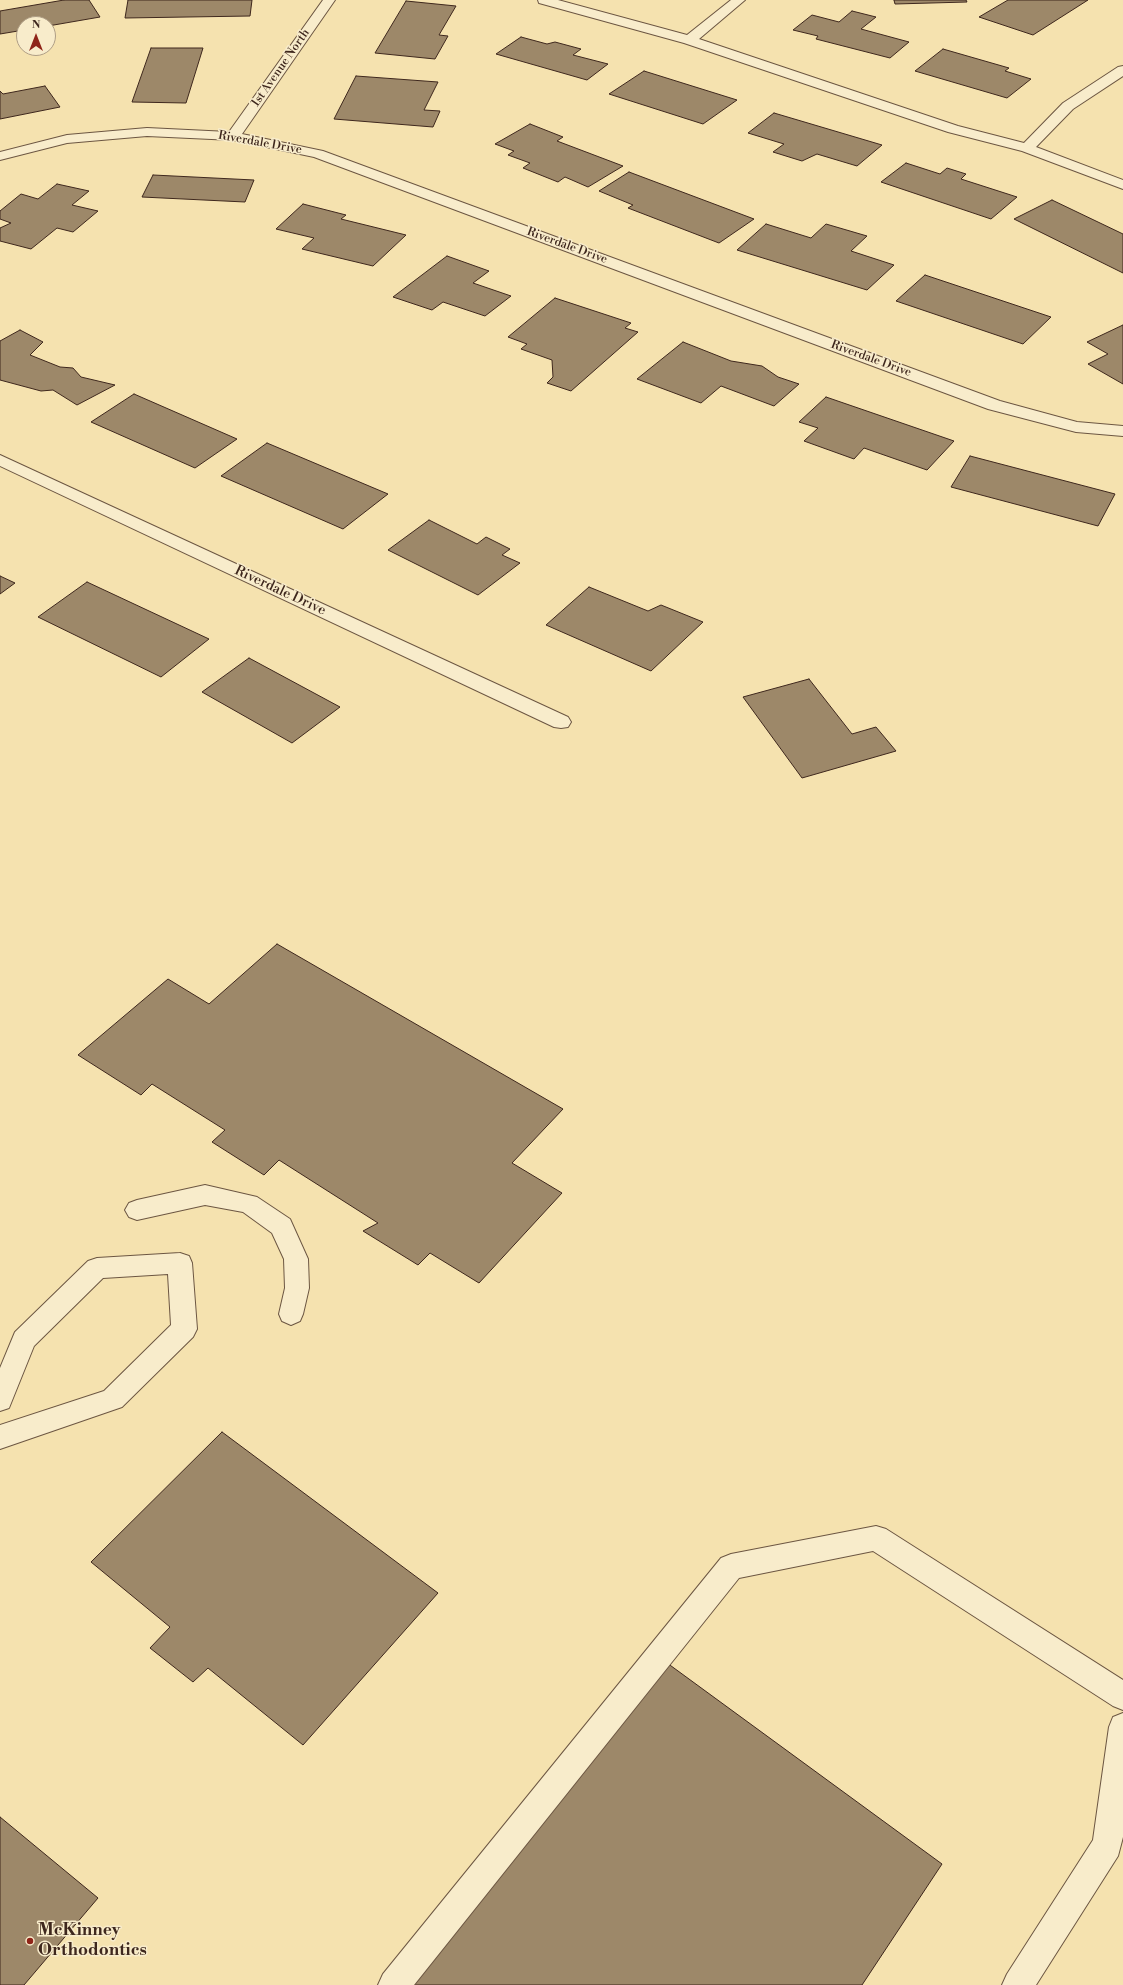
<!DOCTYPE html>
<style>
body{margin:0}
#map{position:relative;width:1123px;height:1985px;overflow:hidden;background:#f5e2af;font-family:"Libre Bodoni",serif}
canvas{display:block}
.north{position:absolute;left:16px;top:16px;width:40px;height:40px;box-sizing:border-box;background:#f8eccb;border:1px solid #ae9d85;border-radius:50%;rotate:0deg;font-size:11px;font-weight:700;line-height:16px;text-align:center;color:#3e271d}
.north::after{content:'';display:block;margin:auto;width:14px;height:18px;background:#8f2418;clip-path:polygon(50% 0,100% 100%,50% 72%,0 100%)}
</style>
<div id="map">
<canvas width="1123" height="1985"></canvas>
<div class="north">N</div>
</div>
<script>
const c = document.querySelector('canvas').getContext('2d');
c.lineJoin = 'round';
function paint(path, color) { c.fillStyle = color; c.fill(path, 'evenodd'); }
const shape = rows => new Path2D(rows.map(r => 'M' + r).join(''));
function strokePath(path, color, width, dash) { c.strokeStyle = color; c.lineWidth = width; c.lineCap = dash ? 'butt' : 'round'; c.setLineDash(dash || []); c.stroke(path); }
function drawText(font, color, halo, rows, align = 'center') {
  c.font = font + ' "Libre Bodoni",serif'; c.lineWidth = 3; c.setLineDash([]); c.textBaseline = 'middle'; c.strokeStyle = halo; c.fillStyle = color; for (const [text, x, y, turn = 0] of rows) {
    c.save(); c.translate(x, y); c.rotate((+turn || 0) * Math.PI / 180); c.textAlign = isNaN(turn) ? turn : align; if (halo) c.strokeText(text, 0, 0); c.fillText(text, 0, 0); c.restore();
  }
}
const building = shape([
 [64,0,89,0,100,17,48,26,48,24,24,24,24,30,0,34,0,11,64,0],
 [128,0,252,0,250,16,125,18,128,0],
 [894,0,966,0,967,2,895,4,894,0],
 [1008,0,1088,0,1033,35,979,17,1008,0],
 [406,1,456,6,439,35,448,36,435,59,375,53,406,1],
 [852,11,876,17,861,29,909,42,890,58,816,39,818,36,793,30,812,15,839,22,852,11],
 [521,37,547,44,555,42,581,49,573,55,608,64,587,80,496,54,521,37],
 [151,48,203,48,186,103,132,102,151,48],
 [943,49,1009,68,1005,71,1031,79,1007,98,915,71,943,49],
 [644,71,737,100,703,124,609,94,644,71],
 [356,76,438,82,424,110,440,111,433,127,334,119,356,76],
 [45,86,60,107,0,119,0,91,3,94,45,86],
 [774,113,882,145,857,166,817,154,802,161,773,152,784,144,748,133,774,113],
 [530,124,563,137,557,141,623,166,588,187,565,177,558,182,523,168,530,163,508,155,514,151,495,144,530,124],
 [906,163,940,174,947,168,966,174,961,179,1017,197,991,219,881,182,906,163],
 [629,172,754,219,719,243,628,208,633,205,599,191,629,172],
 [153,175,254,180,245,202,142,197,153,175],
 [57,184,89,191,72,205,98,211,73,232,57,228,31,249,0,241,0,228,11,223,0,219,0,211,21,194,38,199,57,184],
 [1052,200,1123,234,1123,273,1014,219,1052,200],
 [303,204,346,215,341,219,406,235,373,266,302,249,314,238,276,229,303,204],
 [766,224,811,238,826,224,867,236,851,251,894,265,867,290,737,250,766,224],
 [447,256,489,271,473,283,511,296,485,316,443,302,432,310,393,297,447,256],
 [925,275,1051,317,1023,344,896,301,925,275],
 [555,298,631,323,625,328,638,332,571,391,547,383,553,377,552,360,521,349,527,344,508,337,555,298],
 [1123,325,1123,384,1088,364,1108,354,1087,342,1123,325],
 [20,330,43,342,30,355,60,367,73,368,81,377,115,385,77,405,53,390,41,391,0,380,0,341,20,330],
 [683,342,731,361,762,366,778,377,799,384,774,406,721,386,701,403,637,379,683,342],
 [134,394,237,439,195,468,91,422,134,394],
 [826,397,954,441,927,470,864,448,854,459,804,441,818,428,799,422,826,397],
 [267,443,388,494,343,529,221,476,267,443],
 [970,456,1115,494,1098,526,951,487,970,456],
 [429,520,477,544,486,537,510,549,502,555,520,563,478,595,388,550,429,520],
 [0,576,15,583,0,594,0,576],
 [87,582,209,639,161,677,38,617,87,582],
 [589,587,648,611,661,605,703,622,651,671,546,625,589,587],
 [249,658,340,707,292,743,202,692,249,658],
 [809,679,852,734,876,727,896,751,802,778,743,697,809,679],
 [277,944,563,1109,512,1163,562,1193,479,1283,430,1253,418,1265,363,1231,378,1223,279,1160,264,1175,212,1142,225,1130,152,1084,141,1095,78,1055,168,979,209,1004,277,944],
 [222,1432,438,1593,303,1745,208,1668,193,1682,150,1648,170,1627,91,1562,222,1432],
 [663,1660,942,1864,862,1985,402,1985,663,1660],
 [0,1817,98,1898,24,1985,0,1985,0,1817]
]);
const minor = shape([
 [323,0,335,0,242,134,323,151,1000,401,1077,422,1123,426,1123,436,1076,432,988,409,314,157,233,140,147,136,67,143,0,160,0,152,67,135,147,128,229,132,323,0],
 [538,0,558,0,687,35,731,0,745,0,699,39,958,126,1024,143,1063,103,1118,67,1123,66,1123,76,1073,109,1036,147,1123,180,1123,189,1022,151,948,132,684,43,539,3,538,0],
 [0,455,568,717,571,722,568,727,561,728,554,727,0,466,0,455],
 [205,1185,257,1197,290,1219,308,1259,309,1288,303,1314,300,1321,291,1325,282,1321,279,1314,285,1288,284,1259,272,1233,243,1212,205,1205,137,1220,129,1217,125,1210,129,1203,137,1200,205,1185],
 [180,1253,189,1256,192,1263,197,1329,193,1337,122,1407,0,1449,0,1425,104,1391,171,1325,168,1274,103,1278,34,1346,9,1408,0,1411,0,1368,15,1332,88,1261,97,1258,180,1253],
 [876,1526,886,1529,1123,1680,1123,1710,1113,1706,873,1551,739,1578,414,1985,378,1985,383,1974,721,1558,731,1554,876,1526],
 [1123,1713,1123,1837,1118,1856,1036,1985,1002,1985,1007,1974,1093,1840,1109,1727,1113,1717,1123,1713]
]);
const markers = [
 [30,1941,4,"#8f2418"]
];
const farStreetnames = [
 ["1st Avenue North",281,68,-55],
 ["Riverdale Drive",260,143,10],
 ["Riverdale Drive",567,246,20],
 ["Riverdale Drive",871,359,20]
];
const streetNames = [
 ["Riverdale Drive",280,591,25]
];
const nearPoinames = [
 ["McKinney",38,1931],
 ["Orthodontics",38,1951]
];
paint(building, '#9d8869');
strokePath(building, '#3e271d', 1);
strokePath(minor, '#6c5642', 2);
paint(minor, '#f8eccb');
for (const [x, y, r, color] of markers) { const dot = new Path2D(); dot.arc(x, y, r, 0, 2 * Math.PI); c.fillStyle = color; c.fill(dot); strokePath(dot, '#f8eccb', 1.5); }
drawText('12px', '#3e271d', '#f8eccb', farStreetnames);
drawText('14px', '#3e271d', '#f8eccb', streetNames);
drawText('bold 17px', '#3e271d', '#f8eccb', nearPoinames, 'left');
</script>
